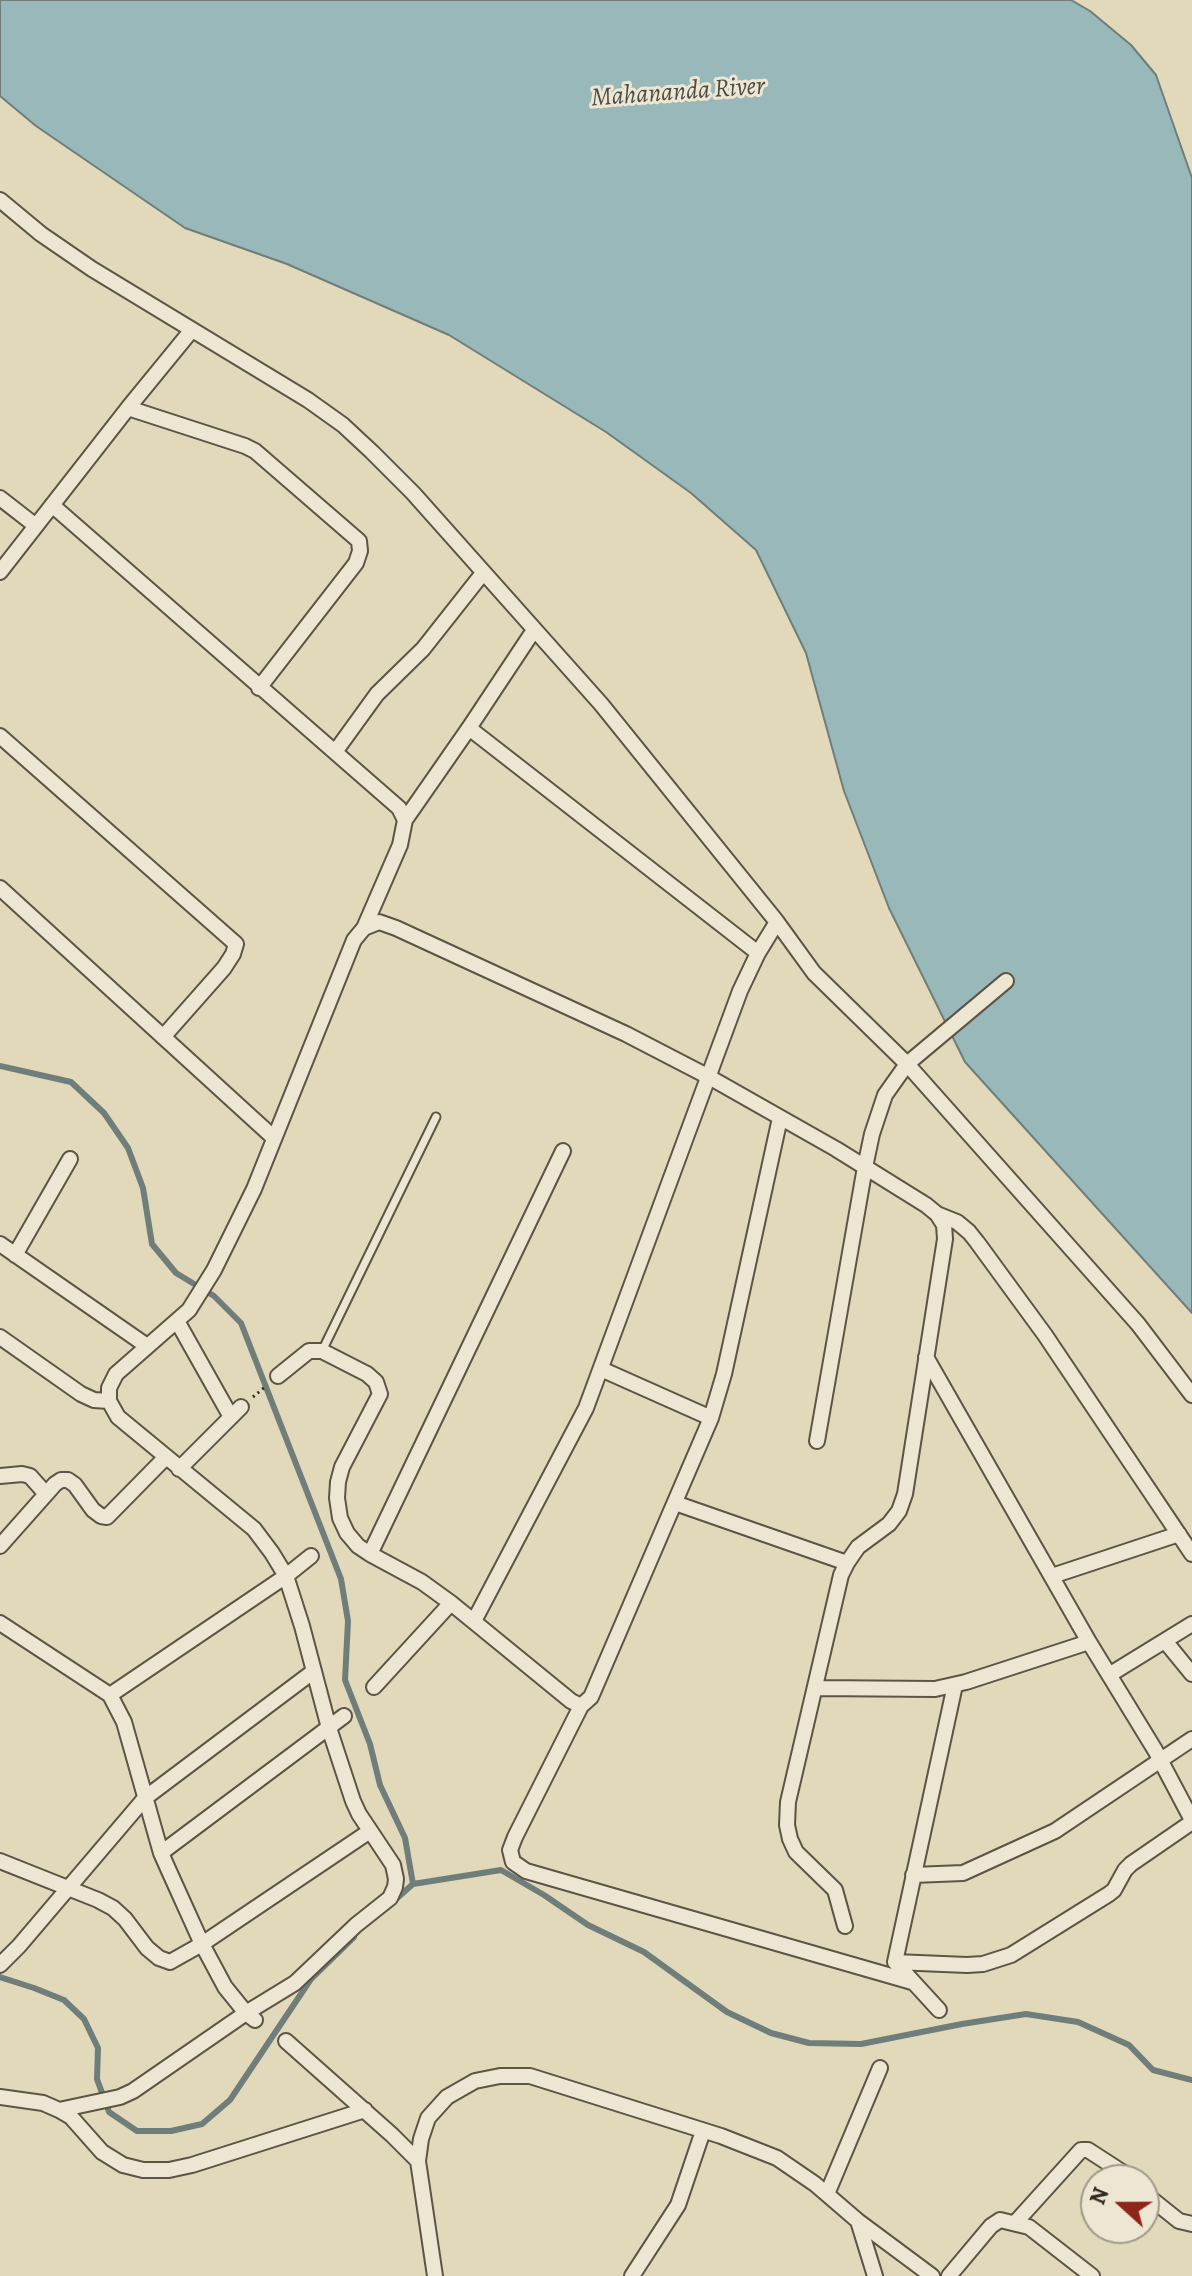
<!DOCTYPE html>
<style>
body{margin:0}
#map{position:relative;width:1192px;height:2276px;overflow:hidden;background:#e1d9ba;font-family:Alegreya,serif}
canvas{display:block}
.north{position:absolute;left:1080px;top:2164px;width:80px;height:80px;box-sizing:border-box;background:#ece6d2;border:2px solid #a19a8a;border-radius:50%;rotate:291deg;font-size:22px;font-weight:700;line-height:32px;text-align:center;color:#31281f}
.north::after{content:'';display:block;margin:auto;width:28px;height:36px;background:#8f2418;clip-path:polygon(50% 0,100% 100%,50% 72%,0 100%)}
</style>
<div id="map">
<canvas width="1192" height="2276"></canvas>
<div class="north">N</div>
</div>
<script>
const c = document.querySelector('canvas').getContext('2d');
c.lineJoin = 'round';
function paint(path, color) { c.fillStyle = color; c.fill(path, 'evenodd'); }
const shape = rows => new Path2D(rows.map(r => 'M' + r).join(''));
function strokePath(path, color, width, dash) { c.strokeStyle = color; c.lineWidth = width; c.lineCap = dash ? 'butt' : 'round'; c.setLineDash(dash || []); c.stroke(path); }
function drawText(font, color, halo, rows, align = 'center') {
  c.font = font + ' Alegreya,serif'; c.lineWidth = 6; c.setLineDash([]); c.textBaseline = 'middle'; c.strokeStyle = halo; c.fillStyle = color; for (const [text, x, y, turn = 0] of rows) {
    c.save(); c.translate(x, y); c.rotate((+turn || 0) * Math.PI / 180); c.textAlign = isNaN(turn) ? turn : align; if (halo) c.strokeText(text, 0, 0); c.fillText(text, 0, 0); c.restore();
  }
}
const water = shape([
 [0,0,1071,0,1090,11,1131,45,1156,75,1192,178,1192,1313,965,1062,889,908,844,791,806,653,756,550,691,493,606,432,449,335,287,264,185,228,36,126,0,96,0,0]
]);
const stream = shape([
 [0,1066,71,1082,104,1113,128,1148,143,1188,152,1244,176,1273,214,1296,241,1323,341,1579,348,1621,345,1680,370,1744,380,1785,405,1838,413,1884],
 [395,1900,413,1884,501,1870,544,1895,588,1925,644,1952,727,2012,771,2033,809,2043,861,2044,962,2024,1026,2014,1078,2022,1129,2045,1153,2070,1192,2080],
 [0,1977,34,1988,64,2000,84,2019,98,2048,97,2079,109,2112,137,2131,171,2131,202,2124,230,2100,311,1979,354,1937]
]);
const path = shape([
 [253,1397,266,1386]
]);
const service = shape([
 [322,1351,436,1117]
]);
const minor = shape([
 [0,200,41,234,92,269,308,400,343,425,372,452,413,493,601,704,777,922,814,973,907,1064,1138,1324,1192,1395],
 [128,408,245,446,255,451,359,541,360,551,356,563,259,688],
 [0,498,36,526],
 [52,505,399,808,405,820,400,845,364,928],
 [0,572,128,408,191,331],
 [469,728,758,953],
 [0,736,236,944,233,954,224,968,163,1037],
 [335,752,377,694,423,649,483,573],
 [405,820,469,728,534,630],
 [0,888,274,1138],
 [937,1214,957,1222,969,1232,977,1242,1045,1335,1192,1554],
 [0,1244,147,1346],
 [15,1255,70,1159],
 [177,1321,231,1417],
 [0,1337,81,1394,94,1400,109,1401],
 [926,1357,1089,1642,1155,1750,1192,1820],
 [601,1369,711,1418],
 [278,1376,309,1351,322,1351,367,1374,376,1382,380,1394,342,1467,338,1482,337,1498,340,1518,347,1533,358,1546,370,1554,422,1582,451,1603,571,1701,581,1706,591,1697,711,1418,724,1374,780,1118],
 [817,1441,865,1167,872,1134,885,1095,907,1064,1006,981],
 [179,1469,241,1407],
 [0,1476,22,1474,30,1476,46,1494],
 [675,1503,847,1563],
 [0,1546,55,1484,61,1480,68,1480,75,1485,93,1510,101,1516,107,1517,165,1458],
 [370,1554,563,1151],
 [1052,1576,1179,1534],
 [474,1621,586,1408,740,991,758,953,777,922],
 [0,1623,110,1695,124,1722,161,1853,169,1871,202,1944,225,1987,246,2013,255,2020],
 [1165,1641,1192,1674],
 [1109,1675,1192,1624],
 [374,1687,451,1603],
 [816,1688,935,1689,966,1682,1089,1642],
 [110,1695,286,1576,311,1556],
 [581,1706,515,1837,510,1850,513,1862,526,1871,912,1982],
 [161,1853,344,1716],
 [0,1861,98,1900,113,1908,125,1919,147,1948,159,1958,170,1962,202,1944,370,1831],
 [913,1875,963,1873,1055,1831,1192,1739],
 [895,1962,967,1965,983,1964,1011,1955,1109,1894,1114,1890,1125,1870,1131,1864,1192,1822],
 [0,1965,19,1946,145,1798,314,1671],
 [939,2010,895,1962,955,1685],
 [286,2041,392,2135,418,2161],
 [0,2097,43,2103,59,2110,71,2117,102,2152,123,2165,143,2170,169,2170,192,2165,365,2110],
 [59,2110,120,2097,133,2091,246,2013,295,1983,356,1925,390,1898,395,1887,396,1879,393,1865,359,1814,353,1801,329,1728,302,1626,286,1576,272,1553,254,1529,118,1417,109,1401,109,1388,116,1374,189,1310,214,1270,254,1189,354,940,364,928,379,922,396,928,626,1034,709,1077,836,1149,926,1205,937,1214,944,1225,945,1239,905,1494,899,1511,889,1524,858,1547,847,1563,841,1575,788,1802,787,1825,790,1839,796,1852,835,1890,845,1926],
 [1144,2193,1179,2221,1192,2224],
 [827,2194,880,2068],
 [858,2221,875,2276],
 [1015,2223,1081,2150,1088,2150,1122,2172,1130,2180],
 [435,2276,418,2161,421,2139,428,2118,447,2097,475,2081,500,2076,530,2076,721,2136,777,2158,815,2184,858,2221,932,2276],
 [632,2276,678,2205,703,2131],
 [949,2276,991,2226,1000,2220,1029,2227,1092,2276]
]);
const waterNames = [
 ["Mahananda River",678,93,-4]
];
paint(water, '#98b8b9');
strokePath(water, '#6f7e7b', 2);
strokePath(stream, '#6f7e7b', 6);
strokePath(service, '#5d5446', 11);
strokePath(minor, '#5d5446', 18);
strokePath(path, '#31281f', 3, [2, 4]);
strokePath(service, '#ece6d2', 7);
strokePath(minor, '#ece6d2', 14);
drawText('italic 26px', '#4b4c46', '#ece6d2', waterNames);
</script>
